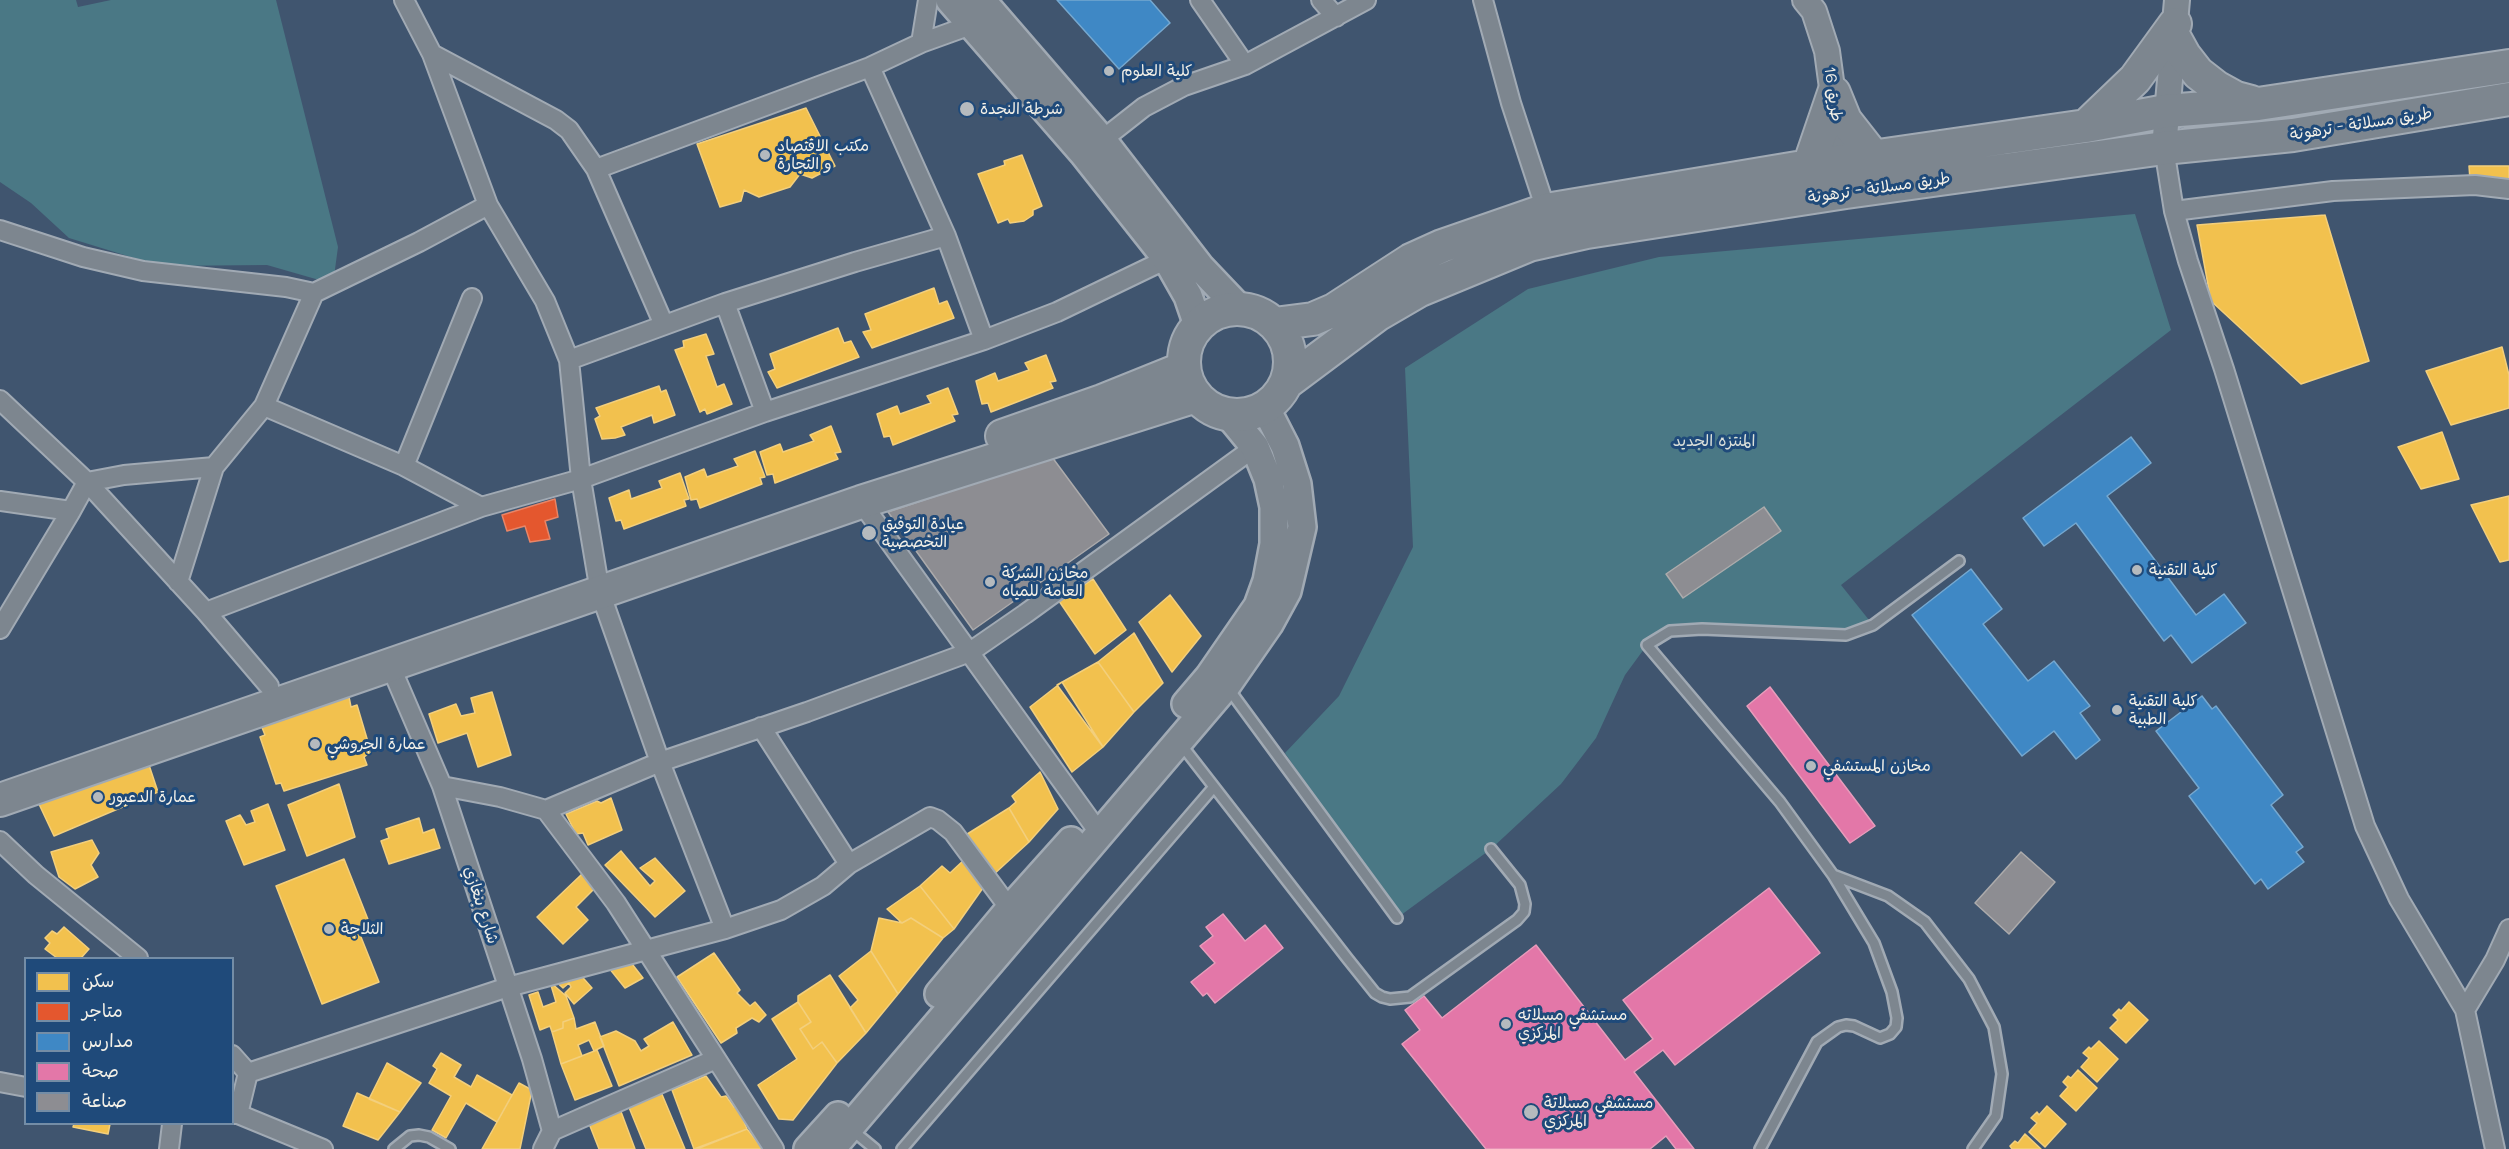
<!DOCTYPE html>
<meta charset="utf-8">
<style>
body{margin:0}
#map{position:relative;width:2509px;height:1149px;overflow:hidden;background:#40556f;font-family:Mali,"Playpen Sans Arabic",sans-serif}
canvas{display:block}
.legend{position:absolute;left:24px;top:957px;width:210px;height:168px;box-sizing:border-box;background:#1f4a7a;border:2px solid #748da6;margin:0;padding:8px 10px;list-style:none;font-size:18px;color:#f4f1e8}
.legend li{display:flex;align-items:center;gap:12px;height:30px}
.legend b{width:30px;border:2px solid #748da6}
</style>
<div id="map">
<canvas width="2509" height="1149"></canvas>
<ul class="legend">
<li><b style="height:16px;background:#f2c14e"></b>سكن</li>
<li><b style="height:16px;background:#e4572e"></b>متاجر</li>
<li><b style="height:16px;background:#3f88c5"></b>مدارس</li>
<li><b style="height:16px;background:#e377a8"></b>صحة</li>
<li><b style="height:16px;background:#8d8d92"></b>صناعة</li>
</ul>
</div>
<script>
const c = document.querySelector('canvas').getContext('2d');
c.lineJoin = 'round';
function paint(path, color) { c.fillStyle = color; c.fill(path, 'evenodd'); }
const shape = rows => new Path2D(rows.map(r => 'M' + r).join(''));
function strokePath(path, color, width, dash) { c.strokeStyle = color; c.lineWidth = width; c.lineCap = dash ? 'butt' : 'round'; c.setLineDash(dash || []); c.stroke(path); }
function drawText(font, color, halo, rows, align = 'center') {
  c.font = font + ' Mali,"Playpen Sans Arabic",sans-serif'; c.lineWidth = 6; c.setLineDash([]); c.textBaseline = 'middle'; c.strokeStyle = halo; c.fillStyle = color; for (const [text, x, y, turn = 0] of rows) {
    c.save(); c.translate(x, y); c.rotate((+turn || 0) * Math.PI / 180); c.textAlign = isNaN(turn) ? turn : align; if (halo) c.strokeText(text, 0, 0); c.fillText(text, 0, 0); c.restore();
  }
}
const green = shape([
 [0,0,76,0,78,7,111,0,276,0,338,247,333,284,267,265,160,266,69,238,31,203,0,182],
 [2135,214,2171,330,1841,585,1873,625,1846,635,1670,631,1647,645,1625,675,1596,738,1561,784,1491,849,1397,918,1285,753,1339,696,1413,547,1405,368,1528,289,1659,257]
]);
const homes = shape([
 [806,108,835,166,812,178,800,174,790,187,759,197,744,190,741,201,720,207,697,144,806,108],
 [1022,155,1042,206,1033,210,1033,215,1024,221,1010,223,1008,219,998,223,978,174,1005,165,1004,161,1022,155],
 [2469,166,2509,166,2509,184,2470,180,2469,166],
 [2325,215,2369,361,2301,384,2211,301,2197,225,2325,215],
 [934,288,939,304,947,301,954,318,872,348,863,332,871,330,865,314,934,288],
 [838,328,844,343,851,341,859,357,777,388,768,372,775,369,770,354,838,328],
 [706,334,714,354,706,356,717,387,724,384,732,404,707,414,705,409,700,412,675,350,684,347,683,341,706,334],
 [2502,347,2509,375,2509,408,2451,425,2426,371,2502,347],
 [1046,355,1056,381,1050,382,1053,388,991,412,988,403,982,404,976,381,995,373,998,381,1029,370,1025,363,1046,355],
 [659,386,661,392,666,390,675,415,654,423,652,415,621,427,625,435,615,438,602,439,595,419,600,416,596,408,659,386],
 [948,388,958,414,952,415,955,421,893,445,890,436,884,437,877,414,897,406,900,414,931,403,927,396,948,388],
 [831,426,841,452,835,453,838,459,775,483,773,474,767,475,760,452,780,444,783,452,814,441,810,435,831,426],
 [2442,432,2459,479,2421,489,2398,447,2442,432],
 [755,451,765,477,760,478,762,484,700,508,697,499,691,500,685,477,704,469,707,477,738,466,734,459,755,451],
 [680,473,689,499,684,500,686,506,624,529,621,520,616,521,609,498,629,490,631,499,662,488,659,481,680,473],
 [2509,496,2509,560,2500,562,2471,505,2509,496],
 [1093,579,1126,630,1095,654,1059,601,1093,579],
 [1170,595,1201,636,1172,672,1139,622,1170,595],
 [1134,633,1163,683,1134,712,1098,662,1134,633],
 [1098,662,1134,712,1103,747,1057,685,1098,662],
 [1062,682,1103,747,1072,772,1030,707,1062,682],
 [492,692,511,755,478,767,467,733,438,743,429,714,456,704,461,716,475,713,471,698,492,692],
 [349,697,351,707,357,705,371,752,364,757,367,765,284,791,281,783,276,784,260,737,265,735,261,725,349,697],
 [146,756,158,792,54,836,38,802,146,756],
 [1040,772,1058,809,1029,842,1009,808,1016,802,1012,796,1040,772],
 [339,784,355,837,307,856,288,805,339,784],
 [611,798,622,830,588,845,583,833,576,834,566,814,597,801,601,803,611,798],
 [268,804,285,850,244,865,226,821,240,815,246,825,255,822,251,811,268,804],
 [1009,808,1029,842,992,876,964,836,1009,808],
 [419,818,423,833,434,829,440,848,389,864,381,841,389,838,386,829,419,818],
 [92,840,99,853,91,865,98,877,75,889,59,877,51,852,92,840],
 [621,851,650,886,655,881,640,868,655,858,685,891,655,917,605,865,621,851],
 [344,859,371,927,359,932,379,982,322,1004,276,886,344,859],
 [965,859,985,885,954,929,920,886,942,866,950,873,965,859],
 [582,874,596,887,576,907,588,920,563,944,537,917,582,874],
 [920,886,954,929,943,938,911,918,902,923,887,909,920,886],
 [879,918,902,923,911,918,943,938,898,994,871,951,879,918],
 [64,927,89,949,81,958,57,958,45,949,50,943,45,938,52,931,57,934,64,927],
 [871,951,898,994,866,1033,850,1008,858,1000,839,976,871,951],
 [714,953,740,990,737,993,750,1006,755,1002,766,1015,759,1022,752,1018,736,1028,737,1033,721,1043,677,977,714,953],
 [629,960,643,978,625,988,609,968,629,960],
 [577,971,592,988,574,1004,565,993,571,987,569,983,563,988,553,979,577,971],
 [830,975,866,1033,837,1063,822,1042,813,1049,800,1029,811,1022,798,1002,798,996,830,975],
 [550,982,566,996,574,1018,563,1022,563,1028,552,1032,550,1026,540,1030,529,995,538,992,543,1007,556,1002,550,982],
 [798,1002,811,1022,800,1029,813,1049,822,1042,837,1063,793,1120,779,1119,758,1085,797,1059,772,1019,798,1002],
 [2129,1002,2148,1020,2126,1043,2110,1028,2118,1020,2113,1015,2119,1009,2121,1011,2129,1002],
 [574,1018,576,1029,595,1022,604,1046,594,1051,589,1040,578,1045,582,1056,561,1064,552,1032,563,1028,563,1022,574,1018],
 [673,1022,692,1055,619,1086,600,1037,616,1031,635,1041,641,1051,649,1046,644,1039,673,1022],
 [2099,1041,2118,1059,2097,1082,2081,1067,2089,1058,2083,1053,2089,1047,2091,1049,2099,1041],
 [597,1050,612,1086,575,1100,561,1064,597,1050],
 [441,1053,461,1065,454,1077,471,1087,477,1075,512,1095,497,1122,466,1103,446,1138,432,1130,451,1096,429,1083,437,1069,433,1066,441,1053],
 [387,1063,421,1083,400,1112,369,1099,387,1063],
 [2078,1070,2097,1088,2076,1111,2060,1096,2068,1087,2063,1082,2068,1076,2071,1078,2078,1070],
 [706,1076,721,1097,726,1096,734,1107,738,1107,747,1129,694,1149,672,1090,706,1076],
 [519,1083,532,1090,520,1149,482,1149,519,1083],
 [661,1092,685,1149,646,1149,628,1105,661,1092],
 [357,1093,400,1112,378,1140,343,1126,357,1093],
 [2047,1106,2066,1124,2045,1147,2029,1132,2037,1123,2031,1118,2037,1112,2039,1115,2047,1106],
 [620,1109,635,1149,599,1149,588,1121,620,1109],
 [74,1124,110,1124,108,1134,73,1127,74,1124],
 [747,1129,760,1145,761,1149,697,1149,747,1129],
 [2025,1134,2041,1149,2012,1149,2010,1146,2015,1141,2018,1143,2025,1134]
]);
const shops = shape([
 [555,499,558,517,545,521,550,539,530,542,525,526,507,531,502,515,555,499]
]);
const schools = shape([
 [1057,0,1150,0,1170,23,1119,69,1057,0],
 [2131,437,2151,463,2107,496,2196,615,2224,594,2246,623,2192,663,2171,635,2164,641,2076,523,2044,546,2023,518,2131,437],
 [1971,569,2002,609,1983,624,2028,681,2054,661,2090,706,2080,713,2100,740,2076,759,2054,731,2022,756,1912,615,1971,569],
 [2202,696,2212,709,2216,706,2283,795,2271,805,2303,847,2296,852,2304,862,2268,889,2261,879,2255,884,2189,796,2199,788,2156,731,2202,696]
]);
const health = shape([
 [1770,687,1875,826,1850,843,1747,706,1770,687],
 [1769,888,1820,953,1675,1065,1663,1050,1634,1072,1694,1149,1676,1149,1666,1136,1650,1149,1486,1149,1402,1044,1420,1030,1405,1010,1424,996,1442,1018,1536,945,1625,1060,1653,1039,1623,1000,1769,888],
 [1223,914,1245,941,1265,925,1283,948,1215,1003,1207,993,1203,996,1191,982,1215,963,1200,946,1213,936,1206,927,1223,914]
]);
const industry = shape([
 [1052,457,1109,534,973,630,888,512,1052,457],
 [1764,507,1781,531,1683,598,1666,574,1764,507],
 [2021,852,2055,882,2009,934,1975,903,2021,852]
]);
const lane = shape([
 [1228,688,1397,918],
 [1180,743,1347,958,1375,993,1382,997,1390,999,1410,997,1517,920,1524,912,1525,904,1520,885,1491,849],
 [1833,875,1888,896,1925,922,1969,979,1994,1027,2002,1074,1996,1116,1973,1149],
 [852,1130,875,1149],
 [394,1149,410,1136,419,1135,429,1137,450,1149],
 [902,1149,1213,788],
 [1760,1149,1817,1042,1838,1027,1846,1025,1854,1026,1880,1038,1890,1034,1896,1027,1897,1018,1892,992,1874,943,1833,875,1780,802,1647,645,1670,631,1702,629,1846,635,1873,625,1959,561]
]);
const street = shape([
 [404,0,432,54,488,205,545,301,569,360,581,479,600,592,660,762,725,929],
 [1200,0,1245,65],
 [1321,0,1336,17],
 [1483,0,1511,103,1546,210],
 [921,43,928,0],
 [432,54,556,120,569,130,596,169,664,325],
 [870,67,946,236,984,340],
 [1102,140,1144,107,1184,86,1245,65,1366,0],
 [2164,148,2174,211,2188,261,2224,369,2365,826,2399,899,2465,1010,2495,1149],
 [596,169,870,67,921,43,971,25],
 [2174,211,2333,191,2475,185,2509,189],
 [0,230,83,257,143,271,286,287,314,293,419,242,488,205],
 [725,303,765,412],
 [569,360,725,303,855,262,946,236],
 [0,400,87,482,206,612,269,686],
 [264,406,404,466,481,507],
 [404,466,472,298],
 [0,501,71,511],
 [861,502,1100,834],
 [178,582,214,467,264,406,314,293],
 [206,612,481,507,581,479,765,412,984,340,1057,312,1167,259],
 [0,629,71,511,87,482,124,475,214,467],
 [390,665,442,786,532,1059,552,1131,543,1149],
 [442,786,500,797,546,810,616,903,774,1149],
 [546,810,660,762,807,712,970,652,1025,614,1255,447],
 [0,841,36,875,138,958],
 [849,864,930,817,938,820,953,832,1010,909],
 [2465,1010,2495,960,2509,929],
 [232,1055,248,1073],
 [0,1082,26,1087],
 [232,1114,238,1114,323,1149],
 [238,1114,248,1073,508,987,725,929,781,910,823,886,849,864,761,727],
 [552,1131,716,1059],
 [169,1149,172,1124]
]);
const secondary = shape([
 [1805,0,1814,11,1827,51,1844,177],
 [2164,148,2177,0]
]);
const primary = shape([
 [950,0,1084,154,1167,259,1188,296,1198,325],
 [981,0,1102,140,1200,267,1239,308],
 [1186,704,1209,677,1258,606,1267,581,1274,544,1274,507,1268,479,1255,447,1228,414],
 [939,994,1010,909,1071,841],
 [808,1149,838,1116],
 [831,1149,1226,686,1269,624,1287,591,1302,527,1297,484,1285,446,1265,407]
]);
const highway = shape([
 [2173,35,2184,55,2198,73,2216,87,2236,98,2251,102],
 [1834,93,1845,120,1874,157],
 [2086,126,2135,79,2175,24],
 [1809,166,1834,93],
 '1184 362a53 53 0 1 1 106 0a53 53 0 1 1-106 0Z',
 [1274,324,1313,319,1334,310,1411,260,1442,246,1546,210,1809,166,2086,126,2166,111,2258,104,2509,66],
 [1286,383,1377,315,1420,290,1529,245,1587,232,1846,192,2164,148,2293,135,2509,99],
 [1002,436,1102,401,1184,368],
 [0,800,861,502,1196,396]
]);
const markers = [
 [1109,71,6,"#b5babe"],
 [967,109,8,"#b5babe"],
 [765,155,6,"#b5babe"],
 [869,533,8,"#b5babe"],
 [2137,570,6,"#b5babe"],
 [990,582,6,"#b5babe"],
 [2117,710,6,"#b5babe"],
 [315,744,6,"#b5babe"],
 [1811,766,6,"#b5babe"],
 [98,797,6,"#b5babe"],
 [329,929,6,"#b5babe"],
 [1506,1024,6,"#b5babe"],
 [1531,1112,8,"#b5babe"]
];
const poiNames = [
 ["كلية العلوم",1121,71],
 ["شرطة النجدة",980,109],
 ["مكتب الاقتصاد",777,146],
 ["و التجارة",777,164],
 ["عيادة التوفيق",882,524],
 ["التخصصية",882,542],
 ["كلية التقنية",2149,570],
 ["مخازن الشركة",1002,573],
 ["العامة للمياه",1002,591],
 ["كلية التقنية",2129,701],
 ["الطبية",2129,719],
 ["عمارة الجروشي",327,744],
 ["مخازن المستشفي",1823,766],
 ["عمارة الدعبور",110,797],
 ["الثلاجة",341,929],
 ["مستشفي مسلاته",1518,1015],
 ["المركزي",1518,1033],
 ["مستشفي مسلاتة",1544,1103],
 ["المركزي",1544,1121]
];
const streetNames = [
 ["طريق 16",1833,94,82],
 ["طريق مسلاتة - ترهونة",2361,124,-9],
 ["طريق مسلاتة - ترهونة",1879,188,-8],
 ["شارع بنغازي",481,905,72]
];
const parkNames = [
 ["المنتزه الجديد",1714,441]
];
paint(green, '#4a7885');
paint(homes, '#f2c14e');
strokePath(homes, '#f3cf7c', 1.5);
paint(shops, '#e4572e');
strokePath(shops, '#e98566', 1.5);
paint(schools, '#3f88c5');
strokePath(schools, '#75a8d0', 1.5);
paint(health, '#e377a8');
strokePath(health, '#e89cbb', 1.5);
paint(industry, '#8d8d92');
strokePath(industry, '#acabac', 1.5);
strokePath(lane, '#a1aab4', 14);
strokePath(street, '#a1aab4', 22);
strokePath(secondary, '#a1aab4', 28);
strokePath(primary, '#a1aab4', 32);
strokePath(highway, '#a1aab4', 36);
strokePath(lane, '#7d868f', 9);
strokePath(street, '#7d868f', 18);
strokePath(secondary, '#7d868f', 24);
strokePath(primary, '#7d868f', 27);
strokePath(highway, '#7d868f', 32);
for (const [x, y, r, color] of markers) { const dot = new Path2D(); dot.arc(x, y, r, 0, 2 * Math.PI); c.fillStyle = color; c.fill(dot); strokePath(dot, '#1f4a7a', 2); }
drawText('16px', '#f4f1e8', '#1f4a7a', poiNames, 'left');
drawText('16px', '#f4f1e8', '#1f4a7a', streetNames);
drawText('16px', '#dbe0da', '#1f4a7a', parkNames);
</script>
